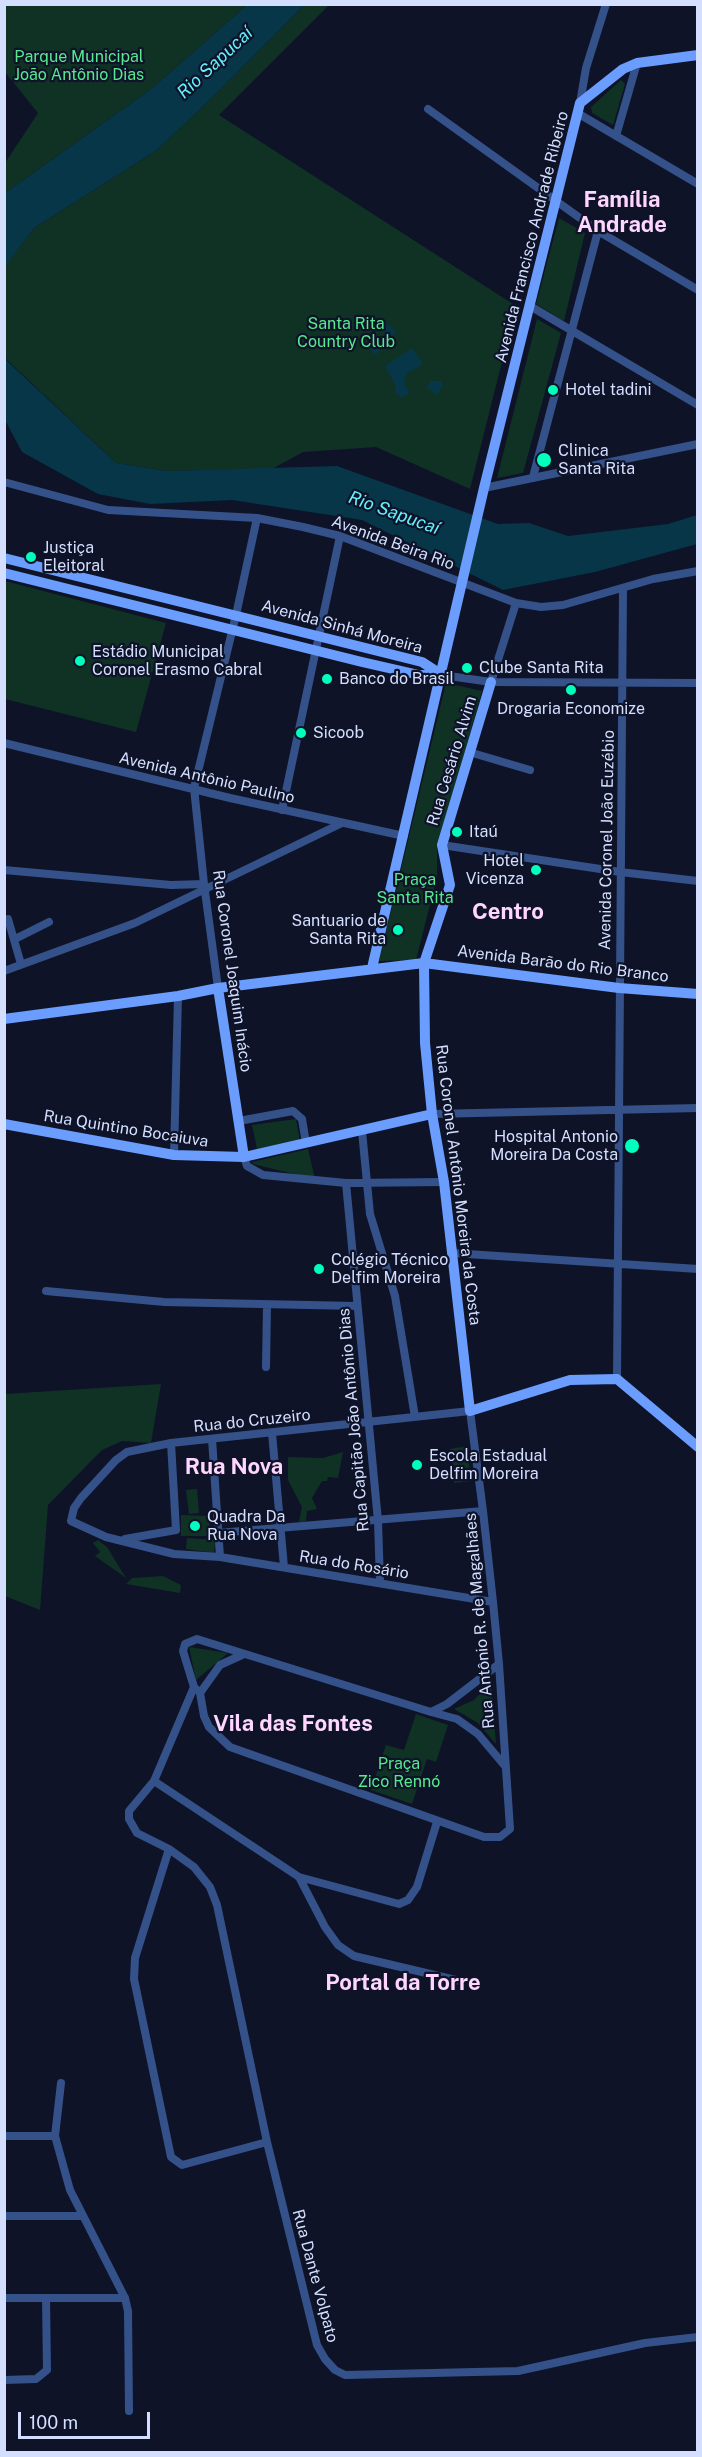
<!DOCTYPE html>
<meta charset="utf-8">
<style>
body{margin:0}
#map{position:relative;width:702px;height:2457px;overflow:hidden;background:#0e1328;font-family:"Public Sans",sans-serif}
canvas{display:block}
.frame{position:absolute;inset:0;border:6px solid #d4dfff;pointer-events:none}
.scale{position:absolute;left:18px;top:2412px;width:132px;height:27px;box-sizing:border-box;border:3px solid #d4dfff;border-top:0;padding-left:8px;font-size:18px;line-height:21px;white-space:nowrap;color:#d4dfff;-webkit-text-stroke:4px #0e1328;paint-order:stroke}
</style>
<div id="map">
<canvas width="702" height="2457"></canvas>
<div class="frame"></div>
<div class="scale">100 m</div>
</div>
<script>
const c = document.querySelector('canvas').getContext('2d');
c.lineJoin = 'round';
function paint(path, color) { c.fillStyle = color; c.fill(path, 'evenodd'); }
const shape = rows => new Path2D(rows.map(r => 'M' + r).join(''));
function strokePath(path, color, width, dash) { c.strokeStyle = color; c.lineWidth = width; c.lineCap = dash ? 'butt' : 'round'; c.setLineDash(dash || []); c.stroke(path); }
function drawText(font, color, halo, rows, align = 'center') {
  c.font = font + ' "Public Sans",sans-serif'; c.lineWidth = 4.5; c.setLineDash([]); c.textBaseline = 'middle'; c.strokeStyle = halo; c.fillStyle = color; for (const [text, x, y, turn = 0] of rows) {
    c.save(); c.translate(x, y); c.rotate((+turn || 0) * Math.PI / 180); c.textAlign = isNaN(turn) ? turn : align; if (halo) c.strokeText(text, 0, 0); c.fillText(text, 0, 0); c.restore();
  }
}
const green = shape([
 [5,5,247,5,150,90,5,193,5,163,38,113,5,72],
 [304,5,329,5,219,115,516,306,470,489,376,447,303,452,272,469,167,471,116,463,5,358,4,266,34,228,157,150,218,92],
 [621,80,625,84,613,125,592,113,591,107],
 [559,218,585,233,564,321,536,304],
 [537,319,561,333,523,473,497,478],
 [5,581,166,623,136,732,5,699],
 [446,683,482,691,437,850,437,877,416,960,379,961],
 [296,1119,300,1142,257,1149,252,1125],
 [308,1149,315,1179,253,1164,252,1162],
 [161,1384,151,1443,122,1441,102,1450,48,1505,40,1610,5,1596,5,1394],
 [467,1446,471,1481,454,1483,450,1449],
 [343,1452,338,1478,328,1477,327,1481,322,1481,312,1498,317,1509,307,1511,306,1521,299,1522,302,1507,288,1480,288,1457,323,1458],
 [197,1489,199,1513,189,1514,186,1490],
 [181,1515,210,1516,209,1536,181,1536],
 [187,1538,215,1540,214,1553,186,1549],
 [98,1540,107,1547,126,1578,95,1556,100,1552,93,1543],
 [163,1576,181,1585,180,1593,126,1584,132,1578],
 [189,1647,228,1653,196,1680],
 [491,1683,496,1744,478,1723,454,1709,474,1700],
 [416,1714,448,1725,436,1762,427,1759,412,1804,371,1790,386,1745,404,1750]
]);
const water = shape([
 [247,5,304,5,218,92,157,150,34,228,5,266,5,193,150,90],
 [385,321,396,332,376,355,370,350,384,335,381,326],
 [412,348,423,364,405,374,405,385,410,392,402,398,396,393,395,384,385,366],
 [4,358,116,463,167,471,337,466,498,524,529,523,568,536,668,524,697,515,697,544,595,572,503,590,362,520,232,500,150,504,98,494,22,452,5,420],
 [430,381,441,381,443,384,437,396,427,387]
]);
const street = shape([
 [580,103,586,68,606,4],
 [428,109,598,231,698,290],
 [579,114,698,184],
 [616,136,637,63],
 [530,306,698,405],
 [533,477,598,231],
 [4,482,108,510,257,518,303,527,340,536,516,603,541,607,563,605,653,579,698,571],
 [484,488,698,444],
 [442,675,491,682,698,683],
 [491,682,516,603],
 [4,743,230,798,404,836],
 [469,752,530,770],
 [282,810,340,536],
 [442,845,620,872,698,881],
 [4,870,171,885,204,884],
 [8,919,21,964],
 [15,939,49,922],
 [4,971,135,923,342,823],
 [218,988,204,884,194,788,236,615,257,518],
 [432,1114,698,1108],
 [239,1121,293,1111,302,1119,306,1143],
 [362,1131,370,1214,395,1296,415,1417],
 [174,1155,178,996],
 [244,1157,247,1166,263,1175,346,1183,444,1182],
 [346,1183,378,1521,380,1583],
 [452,1253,698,1269],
 [46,1291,164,1302,357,1306],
 [266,1367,267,1305],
 [617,1379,623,589],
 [272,1433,284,1567],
 [212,1439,220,1557],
 [218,1533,483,1511],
 [125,1539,176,1530,171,1443],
 [194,1687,154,1781,129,1811,129,1819,137,1833,169,1849,194,1867,210,1887,217,1905,267,2142,317,2345,325,2359,335,2370,345,2375,518,2371,645,2343,698,2337],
 [197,1690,194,1687,183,1651,185,1644,197,1639,431,1712,447,1704,499,1664],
 [200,1693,204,1716,209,1727,230,1747,484,1837,500,1837,510,1829,499,1664,493,1602,483,1511,470,1411,171,1443,127,1452,116,1460,81,1498,74,1508,71,1521,106,1537,174,1554,220,1557,493,1602],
 [200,1693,220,1665,244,1654],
 [431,1712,457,1719,478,1734,505,1766],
 [154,1781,299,1877,325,1927,338,1945,354,1956,460,1981],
 [169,1849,135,1958,134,1979,171,2157,182,2165,267,2142],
 [299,1877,399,1904,408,1900,417,1887,437,1822],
 [61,2083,55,2136,70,2190,125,2298,128,2311,129,2411],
 [4,2136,55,2136],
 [4,2216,83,2216],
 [4,2298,125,2298],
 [4,2380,36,2379,47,2370,46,2298]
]);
const secondary = shape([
 [4,558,422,662,442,675],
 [4,573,362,662,419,675,442,675],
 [491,682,442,845,450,885,424,963,425,1043,432,1114,444,1182,470,1411,570,1380,617,1379,698,1447],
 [372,968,484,488,580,103,623,69,637,63,698,55],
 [218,988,244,1157],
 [4,1019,178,996,218,988,424,963,619,988,698,994],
 [4,1124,174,1155,244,1157,432,1114]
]);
const markers = [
 [553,390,6,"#00ffbc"],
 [544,460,8,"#00ffbc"],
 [31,557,6,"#00ffbc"],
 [80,661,6,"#00ffbc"],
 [467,668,6,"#00ffbc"],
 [327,679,6,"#00ffbc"],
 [571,690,6,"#00ffbc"],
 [301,733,6,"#00ffbc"],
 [457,832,6,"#00ffbc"],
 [536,870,6,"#00ffbc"],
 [398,930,6,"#00ffbc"],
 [632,1146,8,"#00ffbc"],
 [319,1269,6,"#00ffbc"],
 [417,1465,6,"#00ffbc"],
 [195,1526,6,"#00ffbc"]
];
const parkNames = [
 ["Parque Municipal",79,57],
 ["João Antônio Dias",79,75],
 ["Santa Rita",346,324],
 ["Country Club",346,342],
 ["Praça",415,880],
 ["Santa Rita",415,898],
 ["Praça",399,1764],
 ["Zico Rennó",399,1782]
];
const streetNames = [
 ["Avenida Francisco Andrade Ribeiro",532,237,-76],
 ["Avenida Beira Rio",393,543,20],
 ["Avenida Sinhá Moreira",342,627,15],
 ["Rua Cesário Alvim",452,761,-73],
 ["Avenida Antônio Paulino",207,778,13],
 ["Avenida Coronel João Euzébio",607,840,-89],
 ["Avenida Barão do Rio Branco",563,964,7],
 ["Rua Coronel Joaquim Inácio",232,971,82],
 ["Rua Quintino Bocaiuva",126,1129,9],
 ["Rua Coronel Antônio Moreira da Costa",458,1185,83],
 ["Rua Capitão João Antônio Dias",354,1420,-95],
 ["Rua do Cruzeiro",252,1421,-6],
 ["Rua do Rosário",354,1565,9],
 ["Rua Antônio R. de Magalhães",480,1621,-95],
 ["Rua Dante Volpato",315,2276,75]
];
const poiNames = [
 ["Hotel tadini",565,390],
 ["Clinica",558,451],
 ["Santa Rita",558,469],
 ["Justiça",43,548],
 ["Eleitoral",43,566],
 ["Estádio Municipal",92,652],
 ["Coronel Erasmo Cabral",92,670],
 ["Clube Santa Rita",479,668],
 ["Banco do Brasil",339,679],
 ["Drogaria Economize",571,709,"center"],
 ["Sicoob",313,733],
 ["Itaú",469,832],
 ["Hotel",524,861,"right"],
 ["Vicenza",524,879,"right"],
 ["Santuario de",386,921,"right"],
 ["Santa Rita",386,939,"right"],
 ["Hospital Antonio",618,1137,"right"],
 ["Moreira Da Costa",618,1155,"right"],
 ["Colégio Técnico",331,1260],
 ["Delfim Moreira",331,1278],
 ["Escola Estadual",429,1456],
 ["Delfim Moreira",429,1474],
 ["Quadra Da",207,1517],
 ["Rua Nova",207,1535]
];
const waterNames = [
 ["Rio Sapucaí",215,63,-43],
 ["Rio Sapucaí",394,513,20]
];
const districtNames = [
 ["Família",622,200],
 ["Andrade",622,225],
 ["Centro",508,912],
 ["Rua Nova",234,1467],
 ["Vila das Fontes",293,1724],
 ["Portal da Torre",403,1983]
];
paint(green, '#103225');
paint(water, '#063648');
strokePath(street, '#35518a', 8);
strokePath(secondary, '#6b9dff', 10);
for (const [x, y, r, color] of markers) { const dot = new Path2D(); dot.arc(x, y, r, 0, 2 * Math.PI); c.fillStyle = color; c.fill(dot); strokePath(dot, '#0e1328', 2); }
drawText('16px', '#57e98f', '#0e1328', parkNames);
drawText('16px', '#d4dfff', '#0e1328', streetNames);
drawText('16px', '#d4dfff', '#0e1328', poiNames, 'left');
drawText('italic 18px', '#62f0ff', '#0e1328', waterNames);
drawText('bold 22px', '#ffd6ff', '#0e1328', districtNames);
</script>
